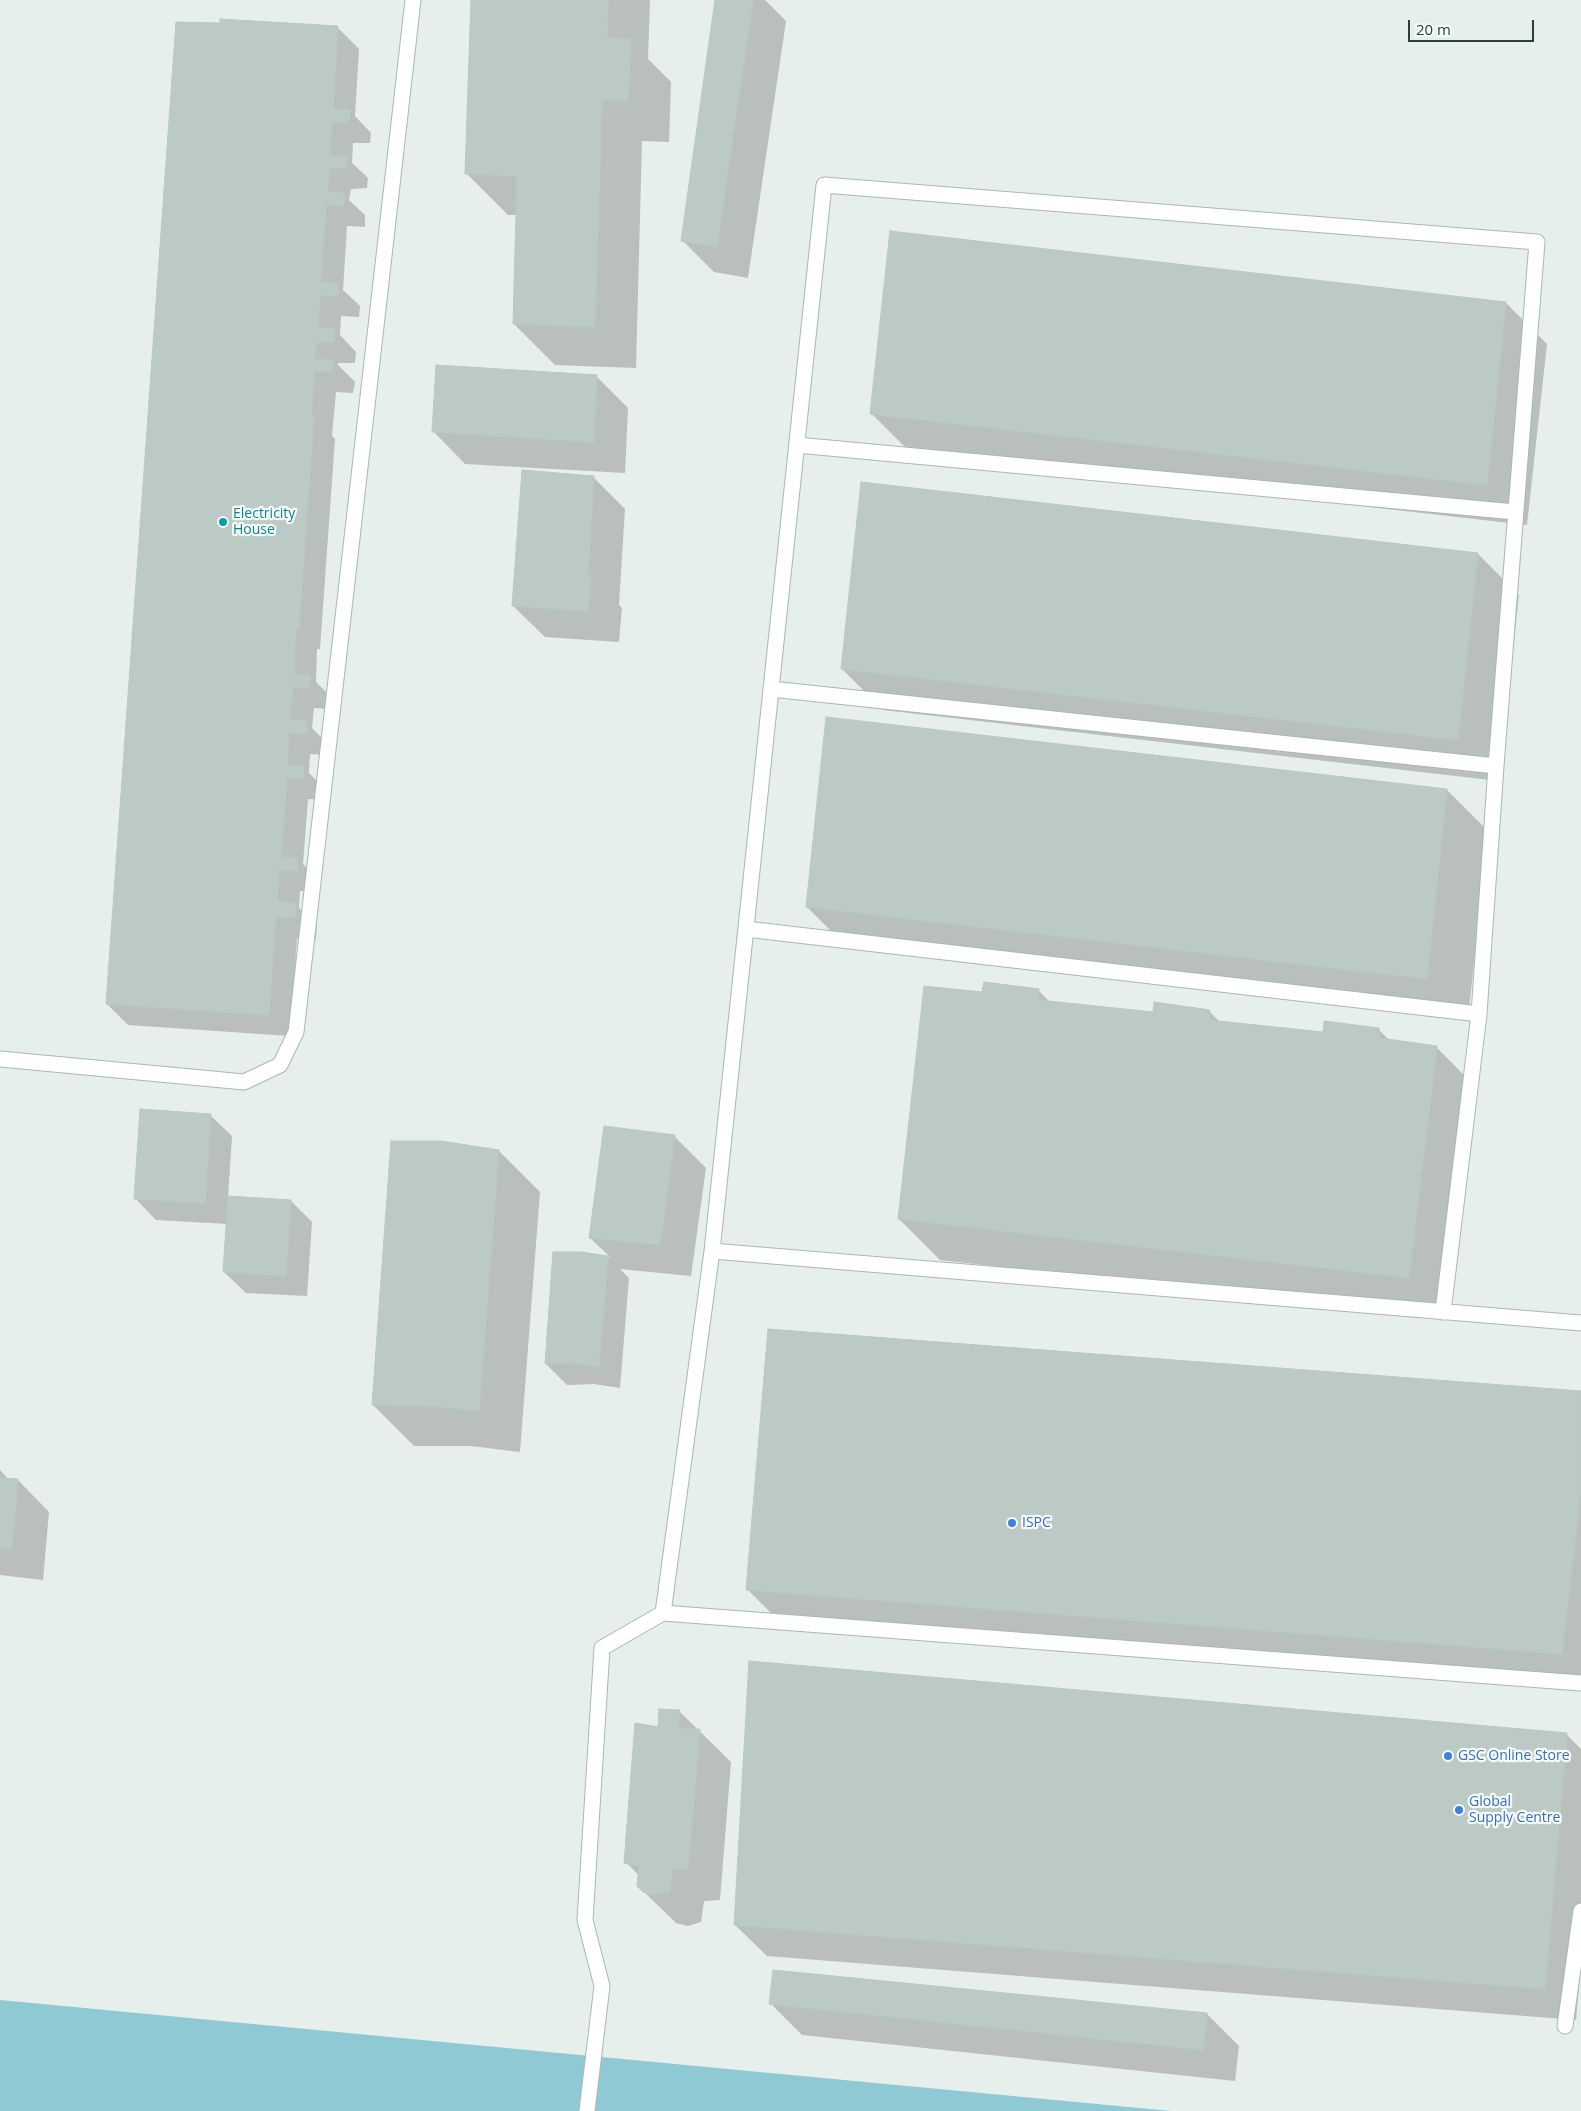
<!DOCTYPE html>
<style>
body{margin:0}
#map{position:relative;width:1581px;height:2111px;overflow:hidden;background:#e6efeb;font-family:"Open Sans",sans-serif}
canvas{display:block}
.scale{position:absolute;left:1408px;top:20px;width:126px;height:22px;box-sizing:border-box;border:2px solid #24423a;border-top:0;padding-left:6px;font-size:15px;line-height:18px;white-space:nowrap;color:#24423a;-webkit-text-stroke:4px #f7fbf9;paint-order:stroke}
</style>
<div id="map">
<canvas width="1581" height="2111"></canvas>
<div class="scale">20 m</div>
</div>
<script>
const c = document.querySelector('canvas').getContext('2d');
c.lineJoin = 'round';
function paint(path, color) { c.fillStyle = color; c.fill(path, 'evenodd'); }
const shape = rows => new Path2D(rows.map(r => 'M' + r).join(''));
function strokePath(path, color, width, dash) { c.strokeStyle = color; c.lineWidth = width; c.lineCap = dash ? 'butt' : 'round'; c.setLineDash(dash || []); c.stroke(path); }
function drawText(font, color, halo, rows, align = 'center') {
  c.font = font + ' "Open Sans",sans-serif'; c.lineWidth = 4.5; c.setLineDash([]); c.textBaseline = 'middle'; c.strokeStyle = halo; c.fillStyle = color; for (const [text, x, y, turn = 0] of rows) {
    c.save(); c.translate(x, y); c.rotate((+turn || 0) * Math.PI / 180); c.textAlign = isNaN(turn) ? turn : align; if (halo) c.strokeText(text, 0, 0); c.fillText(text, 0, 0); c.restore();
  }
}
const water = shape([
 [0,2000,1171,2111,0,2111]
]);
const shadow = shape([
 [472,0,650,0,648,59,671,82,669,142,642,141,636,368,555,365,514,324,517,215,508,215,467,174],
 [716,0,765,0,786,21,748,278,714,272,682,240],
 [337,27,359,49,355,116,371,133,370,143,353,143,352,163,368,178,367,188,351,189,349,200,365,215,365,227,347,226,343,290,360,306,359,317,341,316,340,335,356,352,355,363,338,363,338,365,355,382,353,393,336,392,332,436,335,439,320,649,317,649,316,682,332,698,331,709,314,708,312,728,328,744,328,755,310,754,309,773,325,789,324,800,308,799,303,864,319,880,318,892,300,891,299,908,317,926,316,939,297,938,290,1036,128,1025,107,1004],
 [1506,303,1547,344,1527,525,913,455,872,414],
 [596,376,628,408,625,473,465,464,434,432],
 [593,477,625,509,619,605,622,608,619,642,545,637,513,606],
 [1478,554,1519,595,1499,781,883,710,842,669],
 [1447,790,1488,831,1468,1019,848,948,807,907],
 [1039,991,1050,1002,1154,1013,1209,1011,1220,1022,1324,1033,1379,1030,1390,1041,1436,1047,1477,1088,1450,1318,940,1260,899,1219,983,994],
 [210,1115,232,1136,228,1198,291,1201,312,1222,307,1296,246,1293,224,1272,228,1224,156,1220,135,1198],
 [674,1136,706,1168,691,1276,620,1269,629,1278,620,1388,594,1384,567,1385,546,1364,580,1254,610,1257,590,1238],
 [499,1151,540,1192,520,1452,471,1446,414,1446,373,1405],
 [1581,1392,1581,1684,779,1621,747,1589],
 [0,1470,9,1480,18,1480,49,1512,43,1580,0,1575],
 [679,1711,731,1762,720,1900,704,1901,701,1922,688,1926,676,1923,638,1886,639,1876,626,1862,659,1729],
 [1566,1734,1581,1749,1581,1966,1576,2020,767,1956,735,1925],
 [771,2004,1207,2014,1239,2046,1235,2081,802,2035]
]);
const building = shape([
 [471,0,608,0,607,38,631,39,628,101,602,100,595,327,513,324,517,176,465,174,471,0],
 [715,0,753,0,717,247,681,241,715,0],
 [220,19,338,26,333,109,350,110,349,122,332,122,330,155,347,156,347,167,330,168,327,192,344,193,344,206,326,205,321,282,339,284,338,296,320,295,318,328,335,329,334,342,317,342,315,359,334,360,332,372,315,371,311,416,314,416,299,628,296,628,294,674,311,676,309,688,293,687,290,719,307,721,307,734,289,733,287,765,304,767,303,779,287,778,281,857,298,858,297,871,279,870,277,900,296,904,295,918,276,917,269,1015,106,1004,176,22,220,23,220,19],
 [890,231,1506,302,1487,485,870,414,890,231],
 [436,365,597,375,594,442,432,432,436,365],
 [522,470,594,476,588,575,591,575,588,611,512,606,522,470],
 [861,482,1478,553,1458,740,841,669,861,482],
 [826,717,1447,789,1427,979,806,907,826,717],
 [984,982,1039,989,1039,1000,1153,1012,1154,1002,1210,1010,1209,1020,1323,1032,1324,1021,1379,1028,1380,1038,1437,1046,1409,1278,898,1219,924,986,982,992,984,982],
 [140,1109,211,1114,205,1203,134,1199,140,1109],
 [604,1126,675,1135,660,1245,589,1238,604,1126],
 [391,1141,441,1141,499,1150,479,1411,429,1406,372,1405,391,1141],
 [228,1196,291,1200,286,1276,223,1272,228,1196],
 [553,1252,581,1252,608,1256,599,1367,572,1363,545,1364,553,1252],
 [768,1329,1581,1391,1581,1489,1562,1654,746,1590,768,1329],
 [0,1478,18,1479,12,1549,0,1547,0,1478],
 [749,1661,1567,1733,1545,1989,734,1925,749,1661],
 [659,1709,680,1710,678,1729,700,1729,688,1869,672,1869,670,1891,655,1895,643,1892,637,1886,639,1866,624,1863,635,1723,658,1727,659,1709],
 [773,1970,1207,2013,1203,2050,769,2004,773,1970]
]);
const minor = shape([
 [797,445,1515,512],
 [771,689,1496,766],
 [746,929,1479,1014],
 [0,1059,244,1082,280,1065,296,1032,413,0],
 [712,1251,824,185,1537,242,1496,766,1479,1014,1443,1312],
 [663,1613,1581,1683],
 [1565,2026,1581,1911],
 [587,2111,602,1986,585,1920,602,1648,663,1613,712,1251,1581,1323]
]);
const markers = [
 [223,522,5,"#0f9aa8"],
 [1012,1523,5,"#3f7fe0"],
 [1448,1756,5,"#3f7fe0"],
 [1459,1810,5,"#3f7fe0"]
];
const cultureNames = [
 ["Electricity",233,514],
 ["House",233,530]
];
const shopNames = [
 ["ISPC",1022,1523],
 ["GSC Online Store",1458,1756],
 ["Global",1469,1802],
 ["Supply Centre",1469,1818]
];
paint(water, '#8ec9d4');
paint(shadow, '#0003');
paint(building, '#bbcac4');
strokePath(building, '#b8c9c2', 1);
strokePath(minor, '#a8b8b2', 17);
strokePath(minor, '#fff', 15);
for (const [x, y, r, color] of markers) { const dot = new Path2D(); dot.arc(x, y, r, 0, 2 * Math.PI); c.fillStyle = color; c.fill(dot); strokePath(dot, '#f7fbf9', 2); }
drawText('14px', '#0d838f', '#f7fbf9', cultureNames, 'left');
drawText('14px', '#366cbe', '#f7fbf9', shopNames, 'left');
</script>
